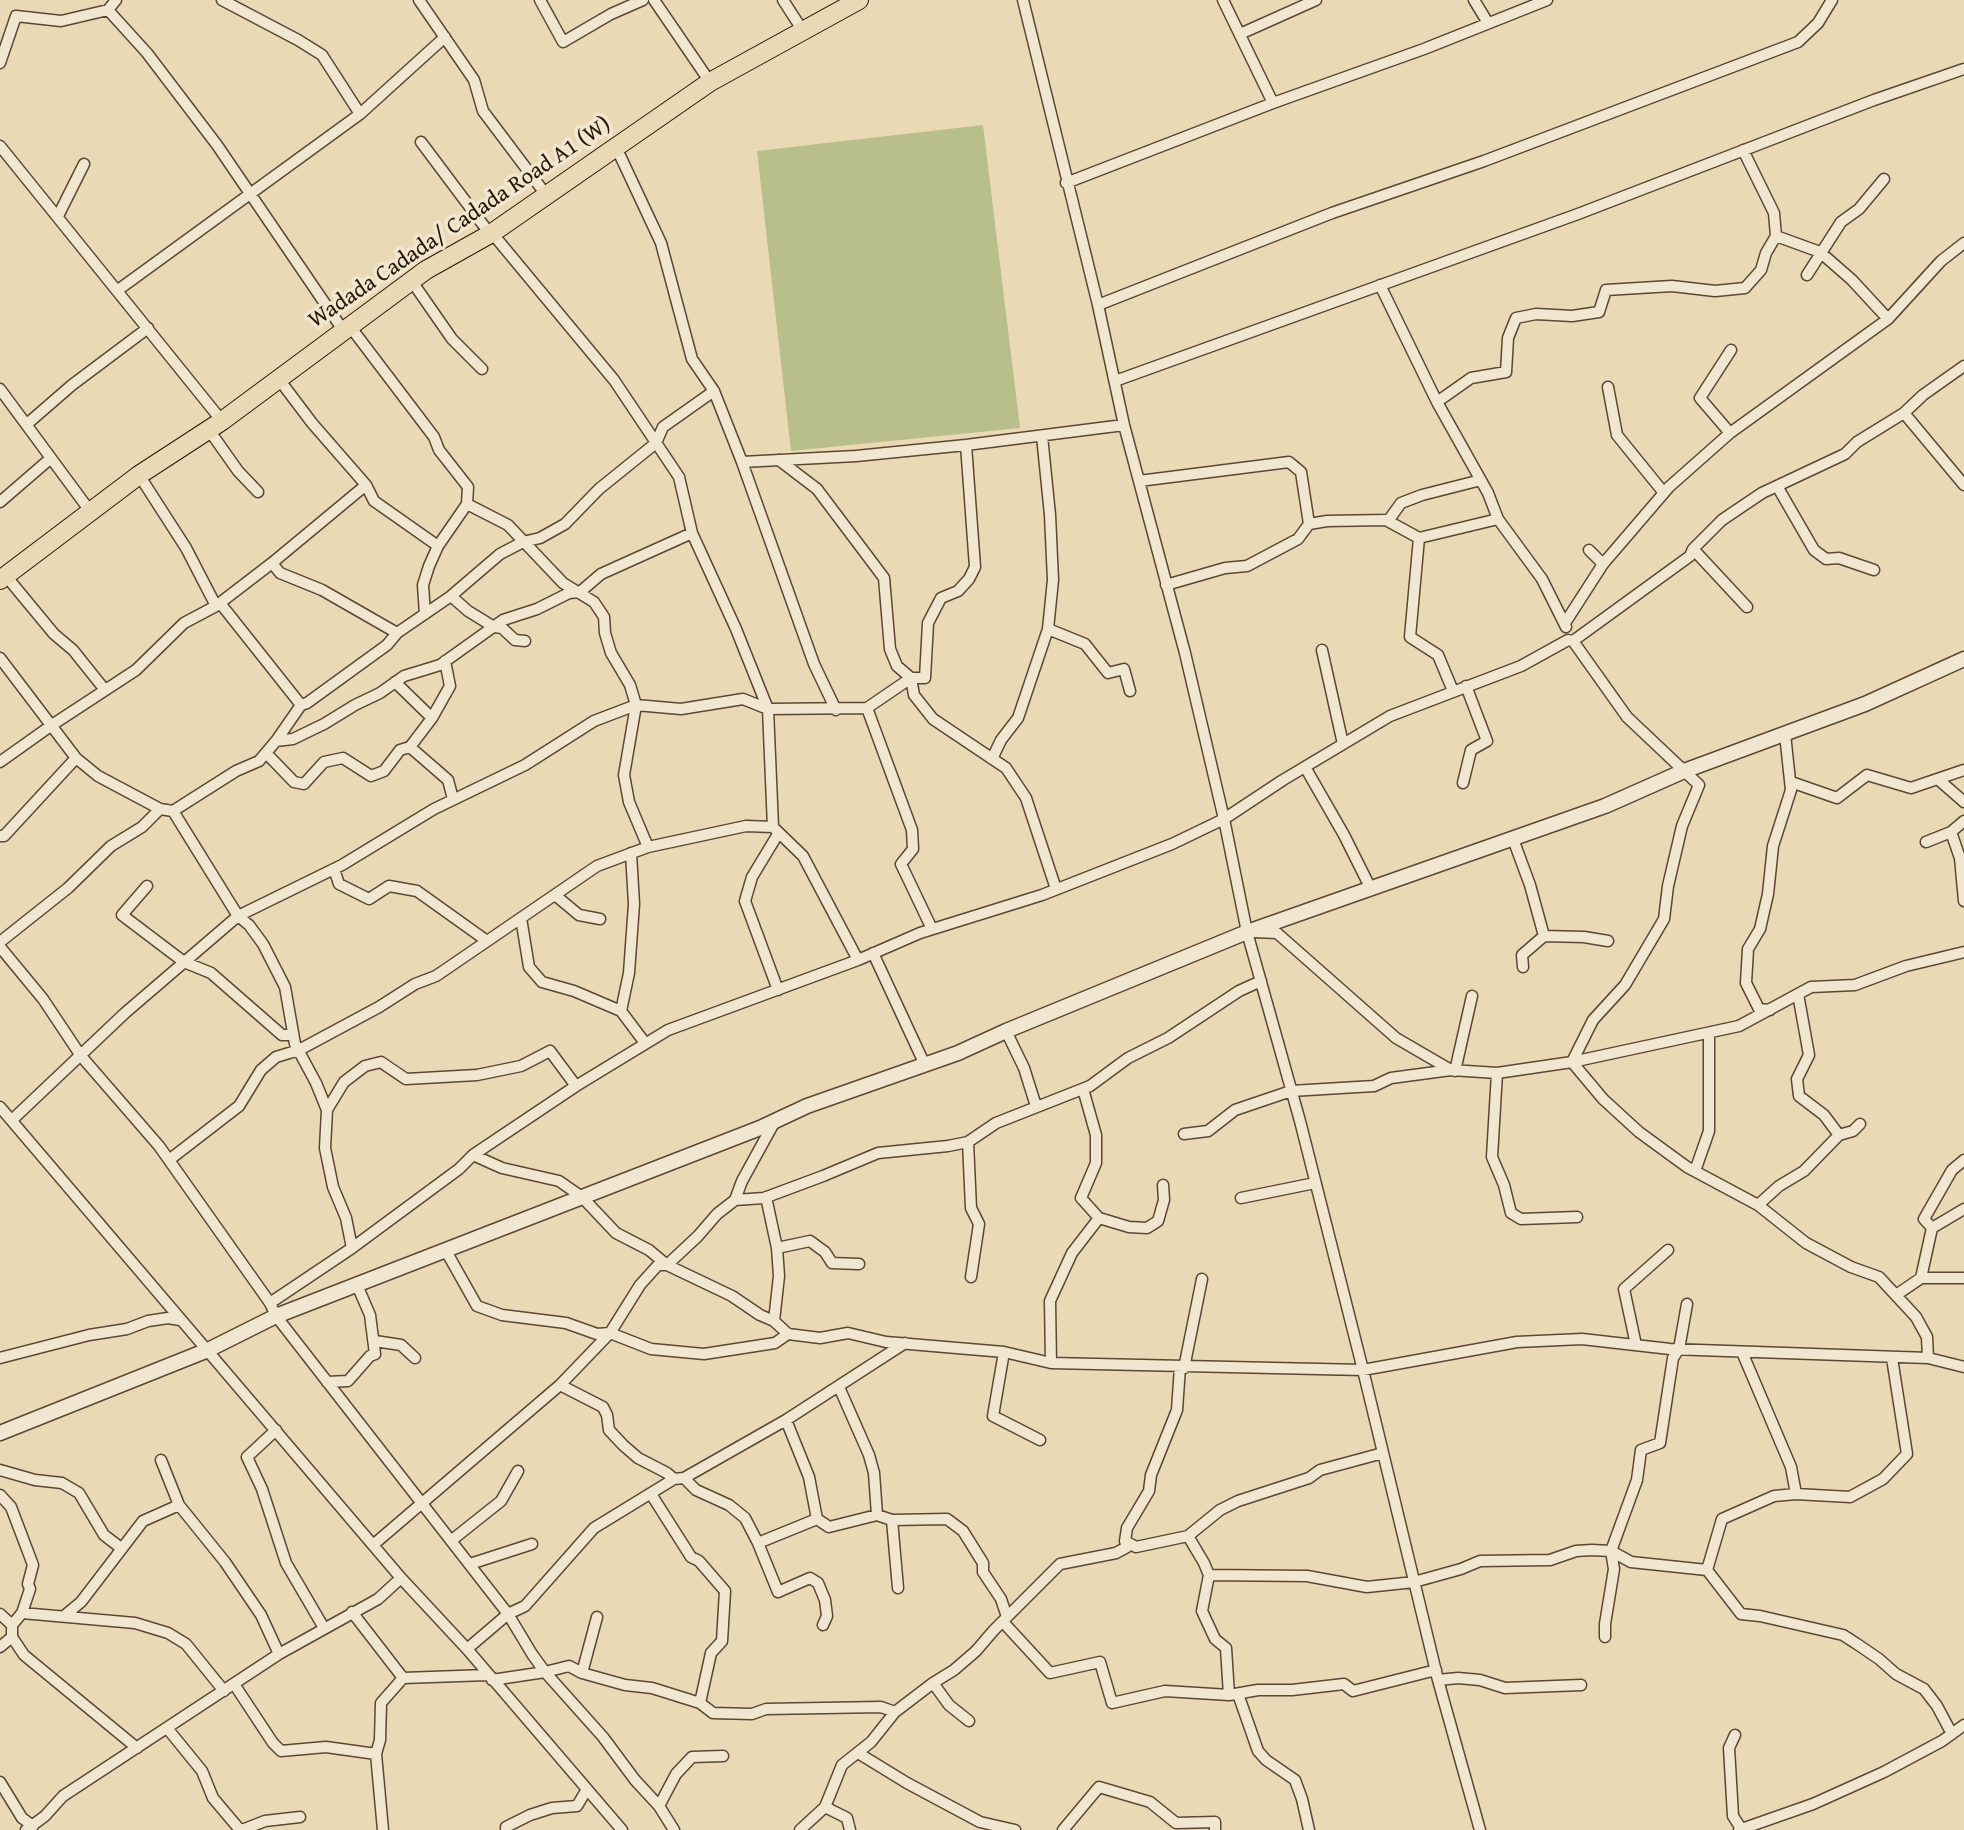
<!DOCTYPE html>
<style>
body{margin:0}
canvas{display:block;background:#ead9b5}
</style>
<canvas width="1964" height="1830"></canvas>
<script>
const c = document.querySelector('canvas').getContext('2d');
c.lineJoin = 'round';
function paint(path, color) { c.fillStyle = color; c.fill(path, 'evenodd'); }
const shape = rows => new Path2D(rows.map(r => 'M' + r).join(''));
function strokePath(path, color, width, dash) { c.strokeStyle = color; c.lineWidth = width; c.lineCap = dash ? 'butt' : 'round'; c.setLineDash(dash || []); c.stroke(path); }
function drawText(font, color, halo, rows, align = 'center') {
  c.font = font + ' "Gentium Book Plus",serif'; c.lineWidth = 7; c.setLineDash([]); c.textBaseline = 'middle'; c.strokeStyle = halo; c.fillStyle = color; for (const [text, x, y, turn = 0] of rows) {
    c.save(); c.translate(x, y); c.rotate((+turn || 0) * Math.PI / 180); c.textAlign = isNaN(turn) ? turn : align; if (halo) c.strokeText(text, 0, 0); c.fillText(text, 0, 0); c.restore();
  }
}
const green = shape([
 [983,125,1020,428,791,451,757,151]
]);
const minor = shape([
 [222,0,298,40,322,55,360,114],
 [419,0,474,80,483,111,547,196],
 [540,0,563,42,611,14,643,0],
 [654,0,710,82],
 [783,0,803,31],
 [1023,0,1098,305,1124,425,1185,653,1224,819,1247,932,1300,1121,1363,1370,1438,1680,1480,1830],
 [1223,0,1273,103],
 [1474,0,1488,23],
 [108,10,147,53,217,145,343,330],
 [1240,34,1316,0],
 [0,63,16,16,61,21,108,10,116,0],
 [421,142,490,234],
 [0,146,222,421],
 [616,147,661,243,692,359,714,391,742,462,814,664,836,710],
 [1743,150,1774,213,1776,236,1820,252,1852,280,1888,319],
 [1066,183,1273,103,1424,49,1547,0],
 [58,216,84,164],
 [492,233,614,380,679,477,692,533,736,629,768,709,773,827,803,856,858,960],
 [1807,275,1841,222,1859,209,1884,179],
 [411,280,452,339,482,369],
 [1380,285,1437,402,1488,493,1498,519,1542,579,1566,627],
 [118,290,360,114,445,37],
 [1098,305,1332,213,1484,161,1798,42,1818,23,1832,0],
 [349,325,434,437,439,450,468,487,467,504,438,546,429,566,423,585,425,614],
 [278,378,312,423,366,485,374,501,438,546],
 [1115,381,1578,214,1874,100,1964,69],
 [1608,387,1617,435,1664,493],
 [0,389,90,511],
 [1437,402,1471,378,1506,372,1508,338,1516,318,1536,314,1572,316,1599,312,1606,290,1672,286,1715,291,1745,288,1761,270,1766,253,1776,236],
 [1904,413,1964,485],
 [27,424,72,385,148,328],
 [209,430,238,471,258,492],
 [1730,433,1700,398,1731,350],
 [779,460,817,489,884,578,890,649,897,666,911,678,914,695,933,719,1006,768,1026,798,1056,889],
 [742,462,856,456,966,445,1124,425],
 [139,475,186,548,216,606],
 [1139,481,1289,462,1301,472,1309,524,1327,521,1386,520,1419,538],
 [1777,486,1814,550,1826,559,1839,558,1874,570],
 [0,502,51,458],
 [467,504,508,525,563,583,594,602,604,617,605,633,611,653,630,685,636,705,624,775,629,802,648,847],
 [1388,521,1401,503,1422,495,1481,480],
 [1693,549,1747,607],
 [1589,550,1603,564],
 [272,563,280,573,322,590,397,633],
 [6,576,54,634,73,650,105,690],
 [1166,585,1225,568,1247,566,1298,539,1309,524],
 [451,596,468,611,494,627,502,628,515,640,525,641],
 [220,603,301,705],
 [1565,623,1603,564,1669,487,1730,433,1888,319,1941,261,1964,243],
 [1048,629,1085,644,1108,673,1124,669,1130,691],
 [1573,641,1690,556,1693,549,1722,520,1762,493,1845,454,1857,442,1904,413,1923,395,1964,366],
 [1322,650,1343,744],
 [0,658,76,758,98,776,160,809,173,811,238,916,249,925,263,944,285,987,295,1044,316,1083,327,1110,325,1148,333,1187,346,1218,352,1248],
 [395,682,432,718,450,686,445,661],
 [1453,691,1438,655,1410,637,1419,538,1498,519],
 [867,708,911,678,925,678,928,623,941,598,958,591,969,579,975,567,966,445],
 [276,741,293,739,324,724,355,705,380,693,404,676,440,665,503,620,537,609,569,593,580,592,601,574,692,533],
 [410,747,432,718],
 [266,753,294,782,304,784,324,762,343,758,371,776,384,771,400,750,410,747,448,780,453,799],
 [992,759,1001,740,1018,718,1048,629,1053,580,1050,515,1042,436],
 [0,762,52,725,136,670,184,623,216,606,272,563,366,485],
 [1305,767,1344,835,1371,889],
 [1939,780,1964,802],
 [1791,782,1837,798,1867,775,1911,788,1964,770],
 [1463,783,1471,750,1487,741,1466,686],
 [173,811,236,771,259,761,276,741,301,705,307,703,387,645,397,633,451,596,500,554,523,542,540,538,565,524,599,489,656,443,663,427,714,391],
 [1951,832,1960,858,1964,901],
 [0,836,4,836,76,758],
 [1513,839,1530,885,1544,936,1584,937,1608,941],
 [1926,842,1951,832,1964,821],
 [631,853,634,904,629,973,621,1011,645,1043],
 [334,869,339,884,369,899,389,886,417,891,487,941],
 [147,886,122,915,184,962,211,973,282,1035,293,1035],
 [555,895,579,915,600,919],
 [521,918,529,967,542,982,574,991,621,1011],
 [1254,932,1277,933,1396,1038,1451,1070,1497,1073,1572,1062,1739,1026,1811,987,1855,985,1906,966,1964,952],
 [0,942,68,888,111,846,142,827,160,809],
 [0,947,43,999,81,1056,159,1146,270,1303,276,1316,508,1614,532,1654,545,1672,603,1737,635,1780,659,1806,674,1830],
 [873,953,925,1065],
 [1523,967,1522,955,1544,936],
 [778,990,745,901,752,877,778,834],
 [1770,1010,1759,1009,1746,983,1748,949,1760,929,1768,894,1773,846,1791,790,1785,734],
 [1006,1031,1024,1068,1036,1106],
 [1572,1062,1603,1099,1639,1132,1687,1167,1758,1205,1806,1243,1851,1267,1879,1277,1916,1317,1927,1337,1928,1358],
 [1455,1071,1472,996],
 [1497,1073,1492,1157,1504,1185,1511,1213,1521,1219,1577,1217],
 [0,1107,401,1578,467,1649,622,1830],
 [327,1110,344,1082,365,1066,381,1062,406,1079,477,1075,521,1066,550,1051,576,1086],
 [12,1120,125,1013,238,916,342,865,434,809,525,765,594,721,636,705,681,709,743,699,768,709,867,708,912,830,913,849,901,864,932,929],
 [1184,1134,1208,1131,1235,1110,1291,1091,1374,1086,1391,1078,1451,1070],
 [1839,1135,1853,1131,1860,1124],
 [968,1142,971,1208,979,1224,971,1277],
 [473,1155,502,1168,559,1181,582,1197,616,1233,649,1250,667,1265,732,1296,760,1315,774,1321,788,1334],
 [169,1160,239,1106,261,1070,276,1057,299,1050,379,1007,415,984,436,976,597,866,648,847,746,826,773,827],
 [1695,1171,1709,1131,1709,1033],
 [766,1197,777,1248,779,1276,774,1321],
 [1241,1198,1315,1183],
 [735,1200,764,1198,823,1176,878,1153,948,1146,968,1142,996,1123,1090,1086,1128,1058,1168,1038,1239,991,1261,981],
 [1758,1205,1779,1186,1804,1171,1839,1135,1824,1115,1799,1096,1797,1079,1809,1055,1798,994],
 [1099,1218,1129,1227,1147,1228,1158,1221,1164,1200,1163,1185],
 [1932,1228,1964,1209],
 [777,1248,810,1241,825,1252,832,1263,859,1264],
 [446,1251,477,1306,502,1315,566,1323,597,1334,610,1333,651,1349,704,1354,775,1343,788,1334,820,1338,848,1333,886,1342,1004,1352,1051,1363,1363,1370,1517,1342,1582,1339,1670,1349,1928,1358,1964,1367],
 [1921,1278,1964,1278],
 [1896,1295,1921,1278,1932,1228,1924,1219,1952,1170,1964,1160],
 [270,1303,352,1248,459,1169,473,1155,576,1086,668,1030,858,960,920,933,1042,895,1172,844,1224,819,1283,780,1390,716,1521,666,1568,640,1573,641,1627,717,1699,785,1682,826,1668,886,1664,919,1625,985,1593,1020,1572,1062],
 [375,1341,401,1345,415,1358],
 [1636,1345,1624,1289,1668,1250],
 [1004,1352,993,1416,1040,1440],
 [1742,1352,1791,1467,1796,1494],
 [0,1358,89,1335,127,1329,148,1321,168,1318,180,1320],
 [1892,1358,1907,1454,1883,1479,1850,1497,1796,1494,1774,1496,1722,1519,1707,1570,1741,1614,1760,1616,1843,1635,1857,1644,1879,1659,1896,1674,1924,1689,1937,1706,1952,1734],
 [1051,1363,1050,1301,1072,1253,1099,1218,1081,1198,1096,1163,1096,1135,1083,1089],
 [1184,1368,1202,1279],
 [327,1382,348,1381,370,1356,375,1354,370,1315,357,1285],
 [560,1385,603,1407,607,1415,609,1430,623,1445,638,1458,667,1473,674,1479],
 [839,1387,869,1455,874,1473,877,1515],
 [786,1420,809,1477,817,1519],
 [276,1430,247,1457,262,1489,286,1563,324,1628],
 [161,1460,179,1505,225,1562,261,1615,279,1654],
 [0,1470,35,1480,62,1483,79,1493,104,1535,121,1548],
 [684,1478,696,1490,729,1505,745,1518,758,1543,778,1592,810,1578,818,1583,825,1600,827,1616,823,1625],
 [651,1494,691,1557,699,1561,725,1591,722,1641,711,1653,700,1703],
 [0,1495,11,1507,33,1565,28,1584,30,1589,22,1613,12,1625,12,1637,0,1647],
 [892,1520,898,1588],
 [1188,1536,1204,1563,1209,1575,1307,1576,1367,1587,1414,1582,1461,1569,1480,1561,1550,1560,1576,1551,1592,1550,1611,1551,1631,1562,1707,1570],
 [452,1540,501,1501,518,1471],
 [1125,1541,1136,1547,1188,1536,1220,1510,1238,1501,1309,1478,1320,1470,1383,1453],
 [758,1543,817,1519,829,1527,877,1515,892,1520,947,1519,963,1531,983,1563,983,1572,1001,1599,1007,1617],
 [373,1545,560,1385,610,1333,640,1285,658,1265,667,1265,698,1236,717,1214,735,1200,742,1181,775,1121],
 [470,1564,532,1544],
 [1209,1575,1202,1611,1215,1639,1226,1648,1229,1695],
 [352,1612,403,1678,487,1675],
 [22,1613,135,1623,168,1633,186,1644,224,1691],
 [0,1614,12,1625],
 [64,1616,81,1602,143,1521,179,1505],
 [1003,1622,1050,1673,1100,1662,1112,1703,1165,1691,1229,1695,1258,1690,1292,1690,1344,1684,1353,1691,1436,1670],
 [12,1637,24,1655,137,1748],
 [1605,1637,1605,1624,1614,1569,1611,1551,1637,1480,1641,1450,1660,1443,1673,1358,1679,1349,1687,1304],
 [467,1649,508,1614,525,1606,594,1528,674,1479,684,1478,786,1420,905,1343],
 [582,1673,597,1617],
 [492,1680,545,1672,569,1666,582,1673,625,1685,652,1688,700,1703,713,1713,752,1714,766,1709,881,1707,895,1712],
 [1438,1680,1458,1678,1480,1680,1505,1688,1581,1685],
 [933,1683,949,1705,969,1721],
 [234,1684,273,1743,281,1751,326,1747,376,1754],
 [1238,1694,1258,1751,1266,1760,1295,1780,1302,1799,1309,1830],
 [167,1728,202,1771,213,1798,240,1830],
 [1735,1735,1729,1748,1733,1816,1742,1830],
 [858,1753,907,1783,980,1822,1015,1830],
 [0,1782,22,1818,33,1826],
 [659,1806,676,1774,692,1757,723,1756],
 [825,1807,847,1818,850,1830],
 [26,1830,45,1816,63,1796,279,1654,378,1599,401,1578],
 [242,1830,265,1821,300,1817],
 [383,1830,376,1754,380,1740,381,1703,403,1678],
 [506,1830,506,1827,530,1815,552,1808,577,1806,587,1789],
 [800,1830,825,1807,842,1765,871,1742,895,1712,933,1683,954,1670,976,1651,994,1630,1060,1564,1116,1553,1127,1547,1125,1541,1127,1528,1149,1491,1151,1475,1177,1410,1180,1367],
 [1063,1830,1099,1787,1150,1802,1176,1823,1215,1822,1215,1830],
 [1739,1830,1813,1804,1884,1772,1942,1741,1964,1725]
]);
const tertiary = shape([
 [0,1433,208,1350,276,1316,760,1128,807,1106,958,1053,1006,1031,1247,932,1605,806,1684,771,1865,704,1964,659]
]);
const primary = shape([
 [0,580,139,475,222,421,426,270,492,233,710,82,859,0]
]);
const streetNames = [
 ["Wadada Cadada/ Cadada Road A1 (W)",460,223,-34]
];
paint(green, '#b8bf8c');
strokePath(minor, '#5c4734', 13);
strokePath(tertiary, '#5c4734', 17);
strokePath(primary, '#2c1609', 20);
strokePath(minor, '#f1e6cf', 10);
strokePath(tertiary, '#f1e6cf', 14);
strokePath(primary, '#ead9b5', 18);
drawText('23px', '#2c1609', '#f1e6cf', streetNames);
</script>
